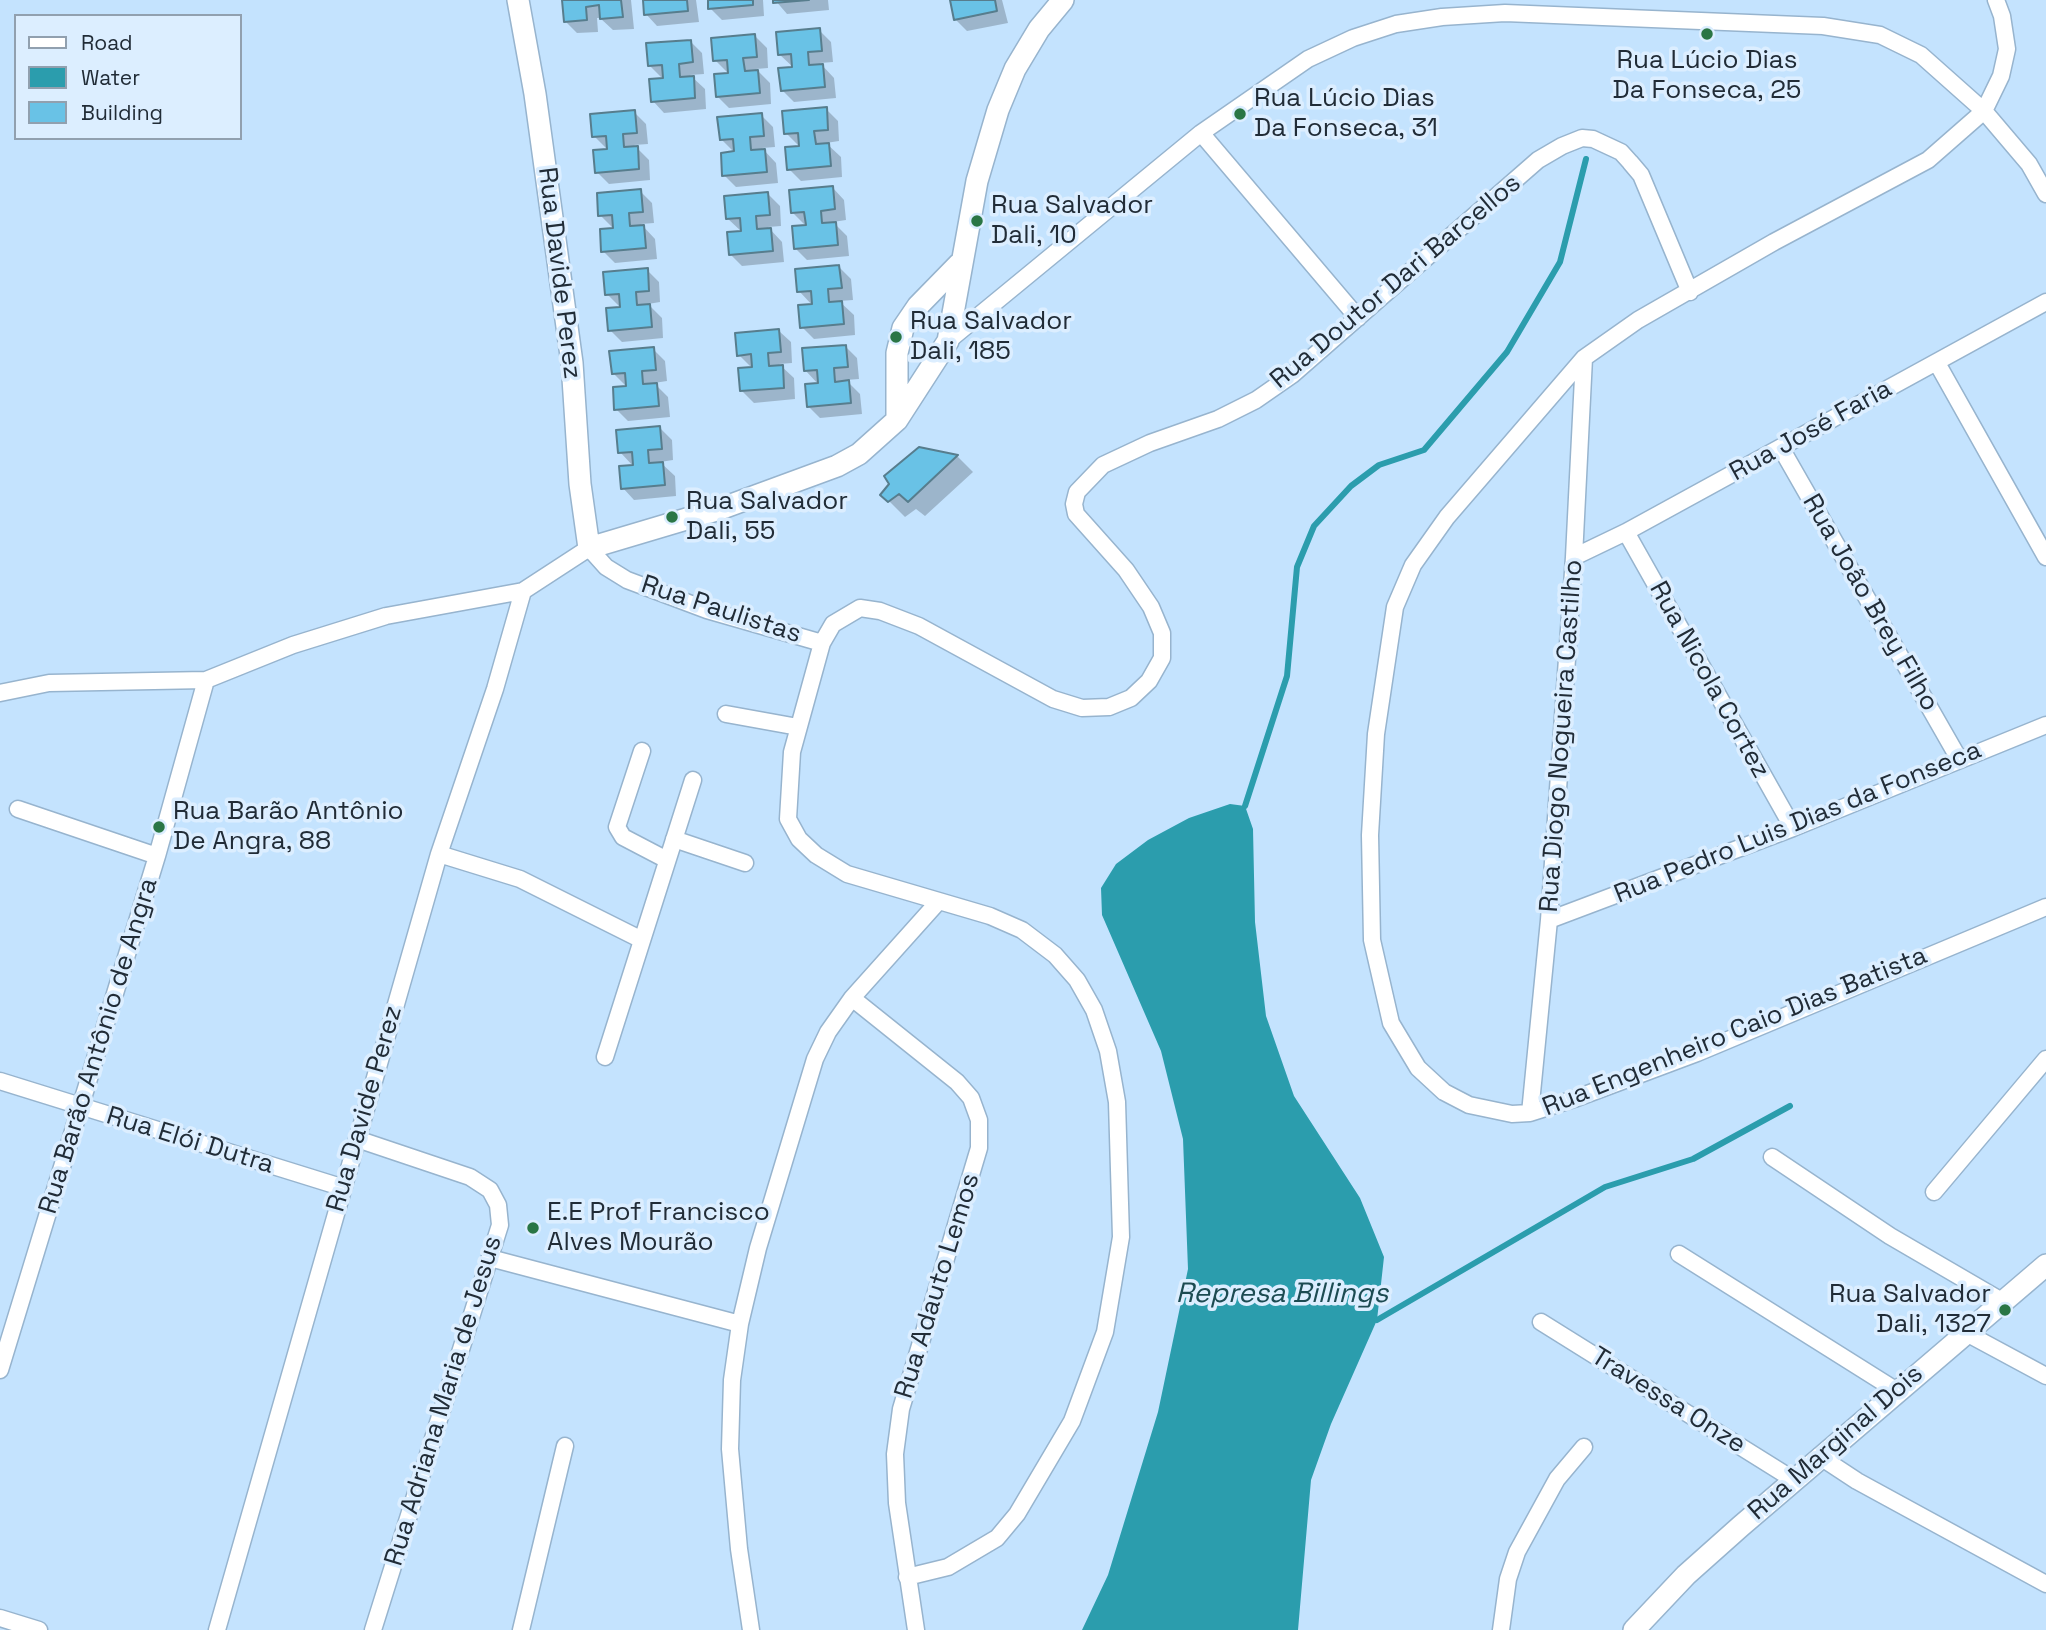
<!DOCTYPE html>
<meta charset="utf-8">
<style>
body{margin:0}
#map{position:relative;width:2046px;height:1630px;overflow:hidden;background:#c4e3fe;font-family:"Space Grotesk",sans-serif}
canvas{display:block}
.legend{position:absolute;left:14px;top:14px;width:228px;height:126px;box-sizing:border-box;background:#dceeff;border:2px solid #91a0af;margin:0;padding:9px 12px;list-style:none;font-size:21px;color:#212c37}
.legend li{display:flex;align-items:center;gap:14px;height:35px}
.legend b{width:35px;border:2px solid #91a0af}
</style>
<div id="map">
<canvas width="2046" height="1630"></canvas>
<ul class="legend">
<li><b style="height:9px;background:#fff"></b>Road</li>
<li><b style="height:19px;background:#2b9dad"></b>Water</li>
<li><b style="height:19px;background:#69c2e6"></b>Building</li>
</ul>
</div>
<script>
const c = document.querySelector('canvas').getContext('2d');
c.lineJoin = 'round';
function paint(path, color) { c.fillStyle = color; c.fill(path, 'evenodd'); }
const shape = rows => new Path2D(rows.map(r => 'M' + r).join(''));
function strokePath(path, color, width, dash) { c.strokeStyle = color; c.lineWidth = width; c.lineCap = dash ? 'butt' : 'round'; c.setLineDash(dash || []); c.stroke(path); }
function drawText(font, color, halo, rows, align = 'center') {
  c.font = font + ' "Space Grotesk",sans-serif'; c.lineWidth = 7; c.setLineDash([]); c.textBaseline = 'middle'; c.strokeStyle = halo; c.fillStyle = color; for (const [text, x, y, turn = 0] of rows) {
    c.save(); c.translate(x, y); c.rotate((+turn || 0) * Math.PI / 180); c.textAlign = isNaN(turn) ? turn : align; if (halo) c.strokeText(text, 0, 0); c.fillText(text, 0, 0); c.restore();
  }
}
const water = shape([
 [1230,804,1245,806,1253,829,1255,922,1266,1016,1294,1096,1360,1198,1384,1257,1377,1320,1331,1424,1311,1480,1298,1630,1082,1630,1108,1575,1158,1412,1188,1269,1183,1139,1161,1051,1102,915,1101,888,1116,864,1148,840,1189,818]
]);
const shadow = shape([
 [564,0,631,0,634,29,613,30,600,18,597,18,598,32,577,33,566,22],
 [644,0,696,0,699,22,657,26,646,14],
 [710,0,763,0,764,16,722,20,710,8],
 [775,0,828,0,829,10,787,14],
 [952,0,1002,0,1008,23,967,31,955,19],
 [819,30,831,42,833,62,820,63,834,78,836,98,794,102,782,90,794,68,779,54],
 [755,36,767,48,768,68,756,69,770,83,771,104,729,108,717,96,729,74,715,60],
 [690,41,702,53,704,74,690,75,705,89,706,109,664,113,653,101,664,80,650,66],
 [826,109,838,121,839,141,826,143,841,157,842,177,801,181,789,169,800,147,786,133],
 [634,112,646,124,648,144,634,145,649,160,650,180,609,184,597,172,608,150,594,136],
 [761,115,773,127,775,147,762,148,776,163,778,183,736,187,724,175,735,153,721,139],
 [833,188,844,200,846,220,833,222,847,236,849,256,807,260,795,248,807,227,792,212],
 [640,191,652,203,654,223,641,224,655,239,657,259,615,263,603,251,615,230,600,215],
 [768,194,780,206,781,226,768,227,782,242,784,262,742,266,730,254,742,232,727,218],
 [839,267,851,279,853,300,839,301,854,315,855,335,814,339,802,327,813,306,799,291],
 [647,270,659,282,660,302,648,304,662,318,663,338,622,342,610,330,621,308,607,294],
 [779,331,791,342,792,363,779,364,794,378,795,399,754,403,742,391,753,369,739,355],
 [845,346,857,358,859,379,846,380,860,394,862,414,820,418,808,406,819,385,805,370],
 [653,349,665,361,667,381,654,383,668,397,670,417,628,421,616,409,627,387,613,373],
 [660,428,672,440,673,460,660,462,675,476,676,496,634,500,623,488,634,467,620,452],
 [919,449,957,456,973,472,925,516,916,509,905,517,883,495]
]);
const stream = shape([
 [1245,806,1287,676,1297,567,1314,526,1351,486,1379,465,1424,450,1507,352,1560,262,1586,159],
 [1377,1320,1605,1187,1693,1159,1790,1106]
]);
const building = shape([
 [562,0,621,0,623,17,600,19,599,5,586,7,587,20,564,22,562,0],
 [643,0,687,0,688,11,644,15,643,0],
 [708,0,753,0,753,5,708,9,708,0],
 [773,0,809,0,773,3,773,0],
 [950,0,995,0,997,11,954,20,950,0],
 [820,28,822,51,808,52,809,65,823,64,825,87,781,91,778,68,792,67,791,54,778,55,776,32,820,28],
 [755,34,757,57,743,58,745,71,758,70,760,93,716,97,714,74,728,73,727,60,713,61,711,38,755,34],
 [691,40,693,62,679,64,680,77,694,76,695,98,651,102,649,79,663,78,662,65,648,66,646,43,691,40],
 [827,107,828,130,814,131,816,144,829,143,831,166,787,170,785,147,799,146,798,133,784,134,782,111,827,107],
 [635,110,637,133,623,134,624,147,638,146,639,169,595,173,593,150,607,149,606,136,592,137,590,114,635,110],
 [762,113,764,136,750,137,751,150,765,149,767,172,722,176,721,153,734,151,733,139,720,140,717,117,762,113],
 [833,186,835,209,821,211,822,223,836,222,838,245,794,249,792,226,806,225,804,212,791,213,789,190,833,186],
 [641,189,643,212,629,213,630,226,644,225,646,248,601,252,600,229,613,228,612,215,598,216,597,193,641,189],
 [768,192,770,215,756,216,757,229,771,228,773,251,729,255,727,232,741,231,740,218,726,219,724,196,768,192],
 [839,265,842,288,828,289,829,302,842,301,844,324,800,328,798,305,812,304,811,291,797,292,795,269,839,265],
 [648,268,649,291,636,292,637,305,650,304,652,327,608,331,606,308,620,307,619,294,605,295,603,272,648,268],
 [779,329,781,352,768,353,769,366,783,365,784,388,740,391,738,368,752,367,751,354,737,356,735,333,779,329],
 [846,345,848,367,834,368,835,382,849,380,851,403,807,407,805,384,818,383,817,370,804,371,802,348,846,345],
 [654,347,656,370,642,371,643,384,657,383,659,406,614,410,613,387,626,386,625,373,612,374,609,351,654,347],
 [660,426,662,449,648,450,649,463,663,462,665,485,621,489,619,466,633,465,632,452,618,453,616,430,660,426],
 [919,447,958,455,908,502,899,494,888,502,880,495,889,484,884,476,919,447]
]);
const minor = shape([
 [1996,0,2002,16,2007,49,2001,76,1984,111,1928,160,1774,242,1638,320,1584,358,1447,517,1413,565,1395,607,1376,734,1370,835,1372,940,1391,1023,1418,1068,1444,1092,1469,1105,1512,1114,1530,1113,1574,1099,1697,1053,2046,907],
 [1201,133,1358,318],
 [948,341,1201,133,1308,59,1353,38,1396,24,1442,17,1505,13,1823,26,1880,35,1921,55,1984,111,2029,164,2046,194],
 [1937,363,2046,557],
 [1781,448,1959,759],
 [1626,532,1793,828],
 [1574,557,1626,532,2046,302],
 [0,693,49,683,206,680,293,645,386,616,523,591,589,548,606,567,627,580,707,610,822,643],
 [726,714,798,727],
 [642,751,617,827,623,837,667,860],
 [18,809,157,856],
 [674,839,745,863],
 [439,854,520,879,642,940],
 [1549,920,1793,828,2046,725],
 [852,998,957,1082,971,1098,979,1120,979,1148,901,1409,895,1454,897,1503,916,1630],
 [605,1057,693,780],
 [0,1081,341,1187],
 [1530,1113,1549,920,1574,557,1584,358],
 [357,1139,470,1177,490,1190,498,1205,500,1225,373,1630],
 [1772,1157,1890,1236,2005,1303],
 [1934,1192,2046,1059],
 [1679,1254,1897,1391],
 [490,1258,740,1324,732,1380,730,1449,739,1549,751,1630],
 [1541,1322,1794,1480],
 [740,1324,758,1248,815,1059,828,1032,852,998,938,902],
 [1968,1334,2046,1376],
 [0,1370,157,856,206,680],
 [1819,1456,1857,1481,2046,1584],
 [907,1577,948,1567,997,1538,1017,1514,1072,1421,1105,1332,1121,1237,1117,1102,1108,1051,1094,1010,1077,980,1055,955,1022,930,990,916,847,874,816,855,799,839,788,819,792,752,822,643,833,624,860,608,880,611,919,626,1053,699,1082,708,1109,707,1131,698,1149,681,1162,658,1162,633,1151,607,1126,570,1076,514,1074,504,1077,492,1103,465,1150,443,1218,419,1256,400,1292,375,1538,160,1562,146,1582,138,1593,139,1621,152,1630,162,1641,175,1690,292],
 [0,1618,39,1630],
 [217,1630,439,854,495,689,523,591],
 [521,1630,565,1446],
 [1501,1630,1508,1579,1517,1552,1557,1479,1584,1447]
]);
const tertiary = shape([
 [518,0,535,94,572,363,580,484,589,548,720,509,837,466,859,454,897,420,948,341,977,181,998,110,1015,69,1039,29,1063,0],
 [897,420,897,353,903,328,918,306,959,264],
 [1634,1630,1686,1575,1741,1526,2046,1265]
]);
const markers = [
 [1707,34,7,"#2a7645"],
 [1240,114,7,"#2a7645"],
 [977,221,7,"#2a7645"],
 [896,337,7,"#2a7645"],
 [672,517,7,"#2a7645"],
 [159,827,7,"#2a7645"],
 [533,1228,7,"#2a7645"],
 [2005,1310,7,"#2a7645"]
];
const poiNames = [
 ["Rua Lúcio Dias",1707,61,"center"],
 ["Da Fonseca, 25",1707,91,"center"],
 ["Rua Lúcio Dias",1254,99],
 ["Da Fonseca, 31",1254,129],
 ["Rua Salvador",991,206],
 ["Dali, 10",991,236],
 ["Rua Salvador",910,322],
 ["Dali, 185",910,352],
 ["Rua Salvador",686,502],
 ["Dali, 55",686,532],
 ["Rua Barão Antônio",173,812],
 ["De Angra, 88",173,842],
 ["E.E Prof Francisco",547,1213],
 ["Alves Mourão",547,1243],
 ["Rua Salvador",1991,1295,"right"],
 ["Dali, 1327",1991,1325,"right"]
];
const streetNames = [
 ["Rua Davide Perez",559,273,83],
 ["Rua Doutor Dari Barcellos",1396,282,-40],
 ["Rua José Faria",1811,431,-29],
 ["Rua João Brey Filho",1870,603,60],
 ["Rua Paulistas",721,610,18],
 ["Rua Nicola Cortez",1709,680,61],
 ["Rua Diogo Nogueira Castilho",1562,736,-86],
 ["Rua Pedro Luis Dias da Fonseca",1798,823,-22],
 ["Rua Engenheiro Caio Dias Batista",1735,1032,-22],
 ["Rua Barão Antônio de Angra",99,1046,-73],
 ["Rua Davide Perez",365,1109,-74],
 ["Rua Elói Dutra",190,1141,17],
 ["Rua Adauto Lemos",938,1286,-73],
 ["Rua Adriana Maria de Jesus",444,1401,-73],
 ["Travessa Onze",1668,1401,32],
 ["Rua Marginal Dois",1836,1443,-41]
];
const waterNames = [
 ["Represa Billings",1282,1294]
];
paint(water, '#2b9dad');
paint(shadow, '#0003');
strokePath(stream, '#2b9dad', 6);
paint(building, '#69c2e6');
strokePath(building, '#577d8d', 2);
strokePath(minor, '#97b4ce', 19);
strokePath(tertiary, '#97b4ce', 24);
strokePath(minor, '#fff', 16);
strokePath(tertiary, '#fff', 21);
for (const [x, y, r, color] of markers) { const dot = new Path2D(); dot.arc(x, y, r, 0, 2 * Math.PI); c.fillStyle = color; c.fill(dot); strokePath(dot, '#dceeff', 2.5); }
drawText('26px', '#212c37', '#dceeff', poiNames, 'left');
drawText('26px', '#212c37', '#dceeff', streetNames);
drawText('italic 28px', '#1c4b52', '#dceeff', waterNames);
</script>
